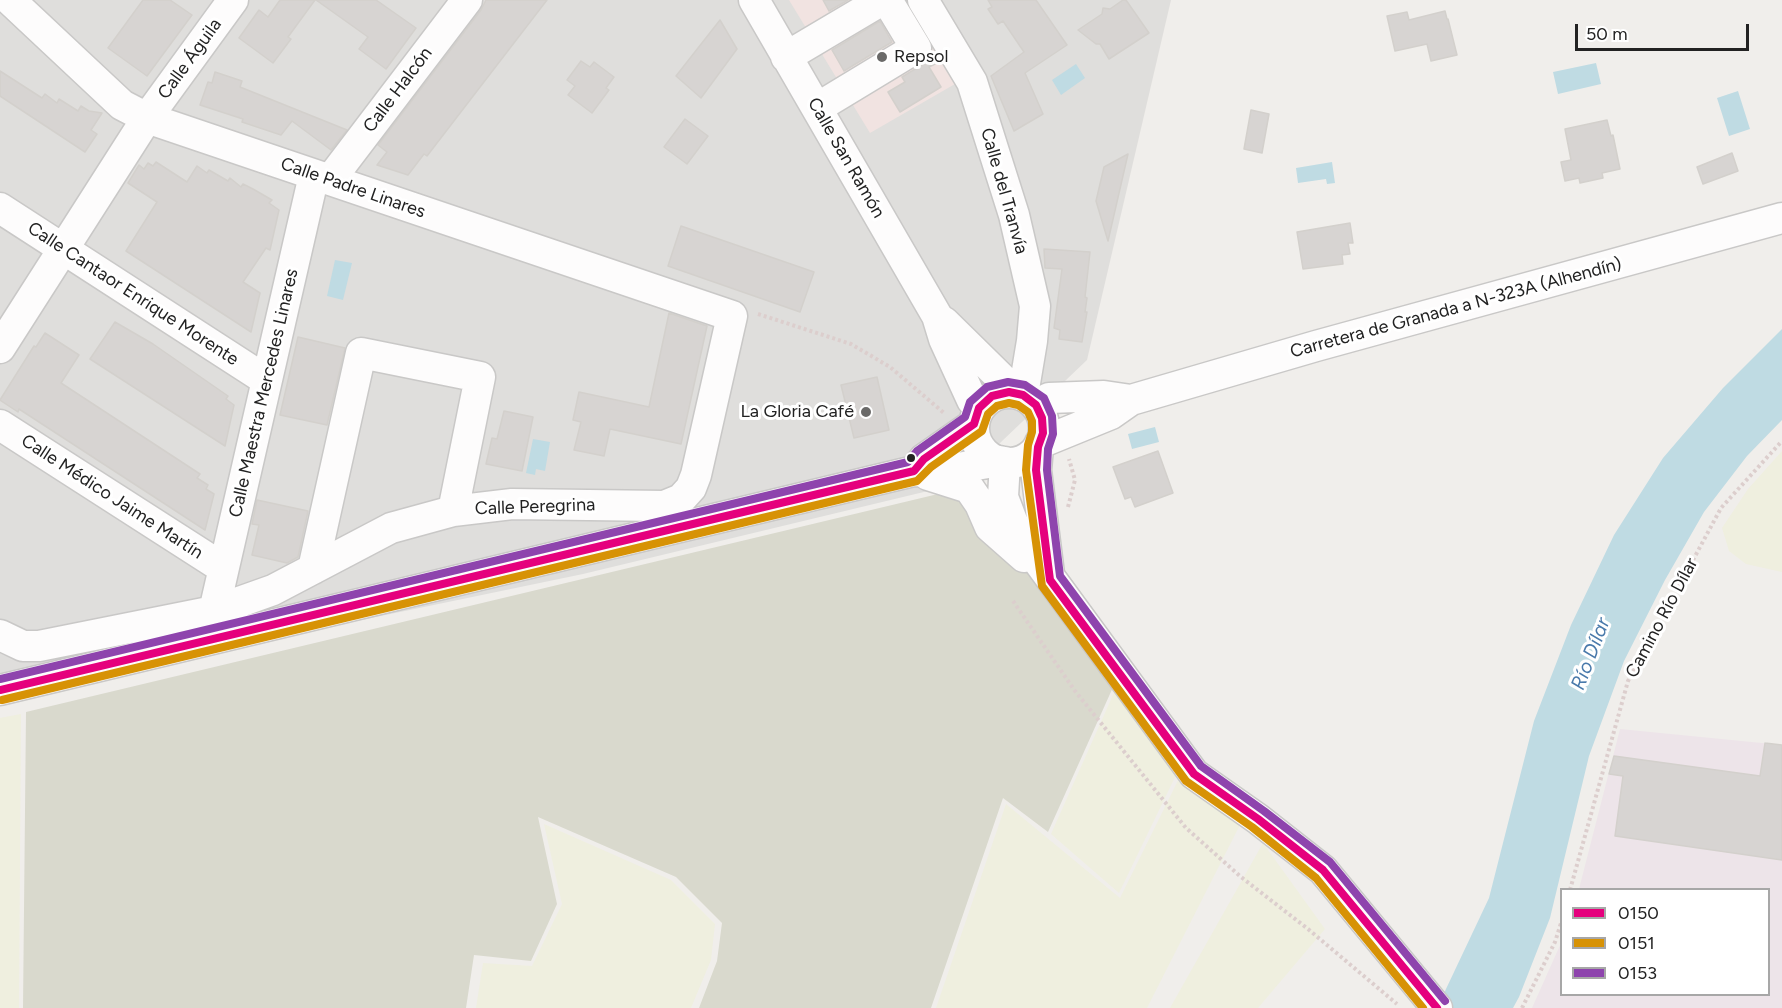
<!DOCTYPE html>
<meta charset="utf-8">
<style>
body{margin:0}
#map{position:relative;width:1782px;height:1008px;overflow:hidden;background:#f0eeeb;font-family:Figtree,sans-serif}
canvas{display:block}
.legend{position:absolute;left:1560px;top:888px;width:210px;height:108px;box-sizing:border-box;background:#fff;border:2px solid #a7a7a7;margin:0;padding:8px 10px;list-style:none;font-size:18px;color:#222}
.legend li{display:flex;align-items:center;gap:12px;height:30px}
.legend b{width:30px;border:2px solid #a7a7a7}
.scale{position:absolute;left:1575px;top:24px;width:174px;height:27px;box-sizing:border-box;border:3px solid #222;border-top:0;padding-left:8px;font-size:18px;line-height:21px;white-space:nowrap;color:#222;-webkit-text-stroke:4px #fff;paint-order:stroke}
</style>
<div id="map">
<canvas width="1782" height="1008"></canvas>
<ul class="legend">
<li><b style="height:8px;background:#e5007d"></b>0150</li>
<li><b style="height:8px;background:#d79205"></b>0151</li>
<li><b style="height:8px;background:#8e44ad"></b>0153</li>
</ul>
<div class="scale">50 m</div>
</div>
<script>
const c = document.querySelector('canvas').getContext('2d');
c.lineJoin = 'round';
function paint(path, color) { c.fillStyle = color; c.fill(path, 'evenodd'); }
const shape = rows => new Path2D(rows.map(r => 'M' + r).join(''));
function strokePath(path, color, width, dash) { c.strokeStyle = color; c.lineWidth = width; c.lineCap = dash ? 'butt' : 'round'; c.setLineDash(dash || []); c.stroke(path); }
function drawText(font, color, halo, rows, align = 'center') {
  c.font = font + ' Figtree,sans-serif'; c.lineWidth = 6; c.setLineDash([]); c.textBaseline = 'middle'; c.strokeStyle = halo; c.fillStyle = color; for (const [text, x, y, turn = 0] of rows) {
    c.save(); c.translate(x, y); c.rotate((+turn || 0) * Math.PI / 180); c.textAlign = isNaN(turn) ? turn : align; if (halo) c.strokeText(text, 0, 0); c.fillText(text, 0, 0); c.restore();
  }
}
const residential = shape([
 [0,0,1171,0,1087,360,957,484,583,574,0,695]
]);
const commercial = shape([
 [789,0,905,0,955,84,870,133]
]);
const industrial = shape([
 [1620,729,1782,745,1782,1008,1532,1008,1561,943,1562,994,1768,994,1768,890,1579,889]
]);
const construction = shape([
 [959,489,1001,498,1037,516,1030,522,1127,656,1048,832,1003,798,931,1008,699,1008,717,961,722,923,676,877,538,817,557,904,531,961,474,955,466,1008,23,1008,26,712]
]);
const farmland = shape([
 [1782,451,1782,572,1746,564,1729,551,1722,528,1748,489],
 [1129,659,1191,744,1119,893,1051,834],
 [21,714,19,1008,0,1008,0,718],
 [1194,748,1244,817,1147,1008,936,1008,1006,804,1120,898],
 [544,824,671,880,715,924,711,960,691,1008,476,1008,483,963,532,966,562,904],
 [1263,843,1325,929,1258,1008,1170,1008]
]);
const water = shape([
 [1596,63,1601,84,1558,94,1553,72],
 [1076,64,1085,78,1061,95,1052,80],
 [1738,91,1750,129,1729,136,1717,98],
 [1332,162,1335,183,1327,184,1326,179,1298,183,1296,168],
 [335,260,352,263,343,300,327,296],
 [1782,329,1782,420,1747,456,1704,512,1665,580,1624,661,1589,756,1550,918,1519,997,1513,1008,1437,1008,1489,898,1534,721,1571,625,1614,535,1663,458,1723,388],
 [1155,427,1159,442,1132,449,1128,434],
 [533,439,550,442,545,471,536,469,535,475,526,473]
]);
const building = shape([
 [143,0,170,0,192,15,147,76,108,48,143,0],
 [280,0,315,0,288,37,291,39,273,63,239,38,259,10,268,17,280,0],
 [316,0,376,0,416,28,386,69,359,49,368,37,316,0],
 [486,0,547,0,427,156,424,154,408,175,377,165,387,152,378,145,481,10,486,0],
 [823,0,848,0,829,11,823,0],
 [988,0,1036,0,1067,45,1025,73,1043,114,1014,131,991,76,1024,52,1003,21,998,24,988,9,992,7,988,0],
 [1123,0,1126,0,1149,33,1109,59,1100,44,1096,44,1078,30,1102,14,1103,8,1110,9,1123,0],
 [1445,11,1447,19,1448,19,1457,55,1431,61,1427,44,1395,51,1387,16,1407,12,1409,20,1445,11],
 [720,20,737,49,701,98,676,76,720,20],
 [880,21,892,42,844,71,832,50,880,21],
 [931,57,935,64,929,67,941,87,900,112,888,92,905,82,902,77,925,63,931,57],
 [581,61,590,67,594,62,614,77,606,88,609,90,592,113,568,95,575,86,567,80,581,61],
 [0,71,42,98,45,94,57,103,59,99,78,111,81,106,89,111,102,113,91,130,97,134,85,152,0,96,0,71],
 [215,72,242,81,240,87,347,130,331,150,292,121,281,135,242,122,243,119,200,105,208,82,212,83,215,72],
 [1251,110,1269,114,1262,153,1244,149,1251,110],
 [685,119,708,136,687,164,664,147,685,119],
 [1607,120,1611,136,1613,135,1620,169,1602,173,1603,178,1580,183,1579,178,1565,181,1561,162,1571,160,1565,129,1607,120],
 [1732,153,1738,171,1703,184,1697,167,1732,153],
 [1128,154,1108,241,1096,201,1104,167,1128,154],
 [156,162,187,182,197,166,207,173,209,170,228,181,230,178,241,187,243,184,253,189,272,200,269,203,279,210,270,250,266,248,243,282,260,293,251,332,126,251,157,202,128,183,139,165,144,169,148,163,153,166,156,162],
 [1350,223,1353,243,1348,243,1350,254,1342,255,1343,264,1303,269,1297,232,1350,223],
 [681,226,814,272,800,312,668,266,681,226],
 [1044,249,1090,252,1085,297,1087,298,1085,312,1087,312,1082,342,1059,339,1060,330,1054,328,1062,269,1045,268,1044,249],
 [669,313,707,326,681,444,610,429,604,456,574,450,581,422,573,420,579,392,649,407,669,313],
 [115,322,153,344,228,396,226,399,234,405,225,446,90,359,115,322],
 [45,333,79,355,61,383,200,474,197,478,208,485,206,489,214,494,205,530,19,409,18,412,0,400,34,346,36,347,45,333],
 [298,337,345,348,327,425,280,415,298,337],
 [877,377,889,430,854,438,841,385,877,377],
 [504,411,533,417,522,471,486,464,492,438,497,439,504,411],
 [1158,451,1173,493,1135,507,1131,497,1125,499,1113,467,1158,451],
 [257,500,308,511,298,557,287,563,252,555,259,525,252,524,257,500],
 [1765,743,1782,745,1782,860,1615,836,1623,776,1609,774,1614,756,1760,776,1765,743]
]);
const path = shape([
 [758,314,851,344,890,367,944,413],
 [1068,507,1075,480,1069,459],
 [1013,601,1075,691,1186,828,1241,877,1308,929,1397,1004],
 [1570,890,1628,681,1721,508,1782,441],
 [1522,1008,1555,942,1562,920]
]);
const minor = shape([
 [754,0,937,316,944,339,972,400,979,408],
 [923,0,972,82,1014,215,1035,306,1032,341,1023,395],
 [786,57,882,0],
 [817,108,916,48,887,0],
 [330,180,467,0],
 [0,208,266,380],
 [944,322,1001,378,1009,392],
 [0,348,147,118,233,0],
 '974 428a35 35 0 1 1 70 0a35 35 0 1 1-70 0Z',
 [1036,405,1049,398,1104,396,1131,400],
 [0,425,223,568],
 [1040,443,1111,414,1131,400,1316,346,1782,218],
 [1038,447,1036,470,1049,574],
 [1005,462,1003,497,1016,531,1194,774,1258,819,1323,870,1437,1008],
 [914,471,924,459,974,424],
 [928,475,969,488,980,504,990,527,1024,557],
 [313,569,361,353,480,377,453,511],
 [214,611,314,175],
 [0,635,23,646,39,646,214,611,273,590,391,528,453,511,512,504,664,506,681,499,691,488,696,475,732,316,147,118,122,105,10,0],
 [0,690,914,471,934,472,1000,461]
]);
const bus1 = shape([
 [0,690,914,471,924,459,974,424,979,408,992,396,1009,392,1023,395,1036,405,1042,418,1043,433,1038,447,1036,470,1050,580,1194,774,1258,819,1323,870,1437,1008]
]);
const bus2 = shape([
 [2,700,917,481,931,467,982,431,988,414,997,406,1009,403,1018,405,1028,412,1032,421,1032,432,1028,445,1026,470,1042,586,1186,781,1252,827,1316,878,1423,1008]
]);
const bus3 = shape([
 [0,679,908,462,917,451,965,417,970,402,987,387,1008,382,1025,385,1044,398,1052,416,1053,434,1048,449,1047,470,1060,576,1201,766,1264,811,1330,862,1445,1001]
]);
const markers = [
 [882,57,6,"#6a6968"],
 [866,412,6,"#6a6968"],
 [911,458,5,"#222"]
];
const poiNames = [
 ["Repsol",894,57],
 ["La Gloria Café",854,412,"right"]
];
const streetNames = [
 ["Calle Águila",190,59,-54],
 ["Calle Halcón",398,90,-53],
 ["Calle San Ramón",846,158,60],
 ["Calle Padre Linares",353,188,19],
 ["Calle del Tranvía",1004,191,74],
 ["Calle Cantaor Enrique Morente",133,294,33],
 ["Carretera de Granada a N-323A (Alhendín)",1456,308,-15],
 ["Calle Maestra Mercedes Linares",264,393,-77],
 ["Calle Médico Jaime Martín",112,497,33],
 ["Calle Peregrina",535,507,-2],
 ["Camino Río Dílar",1662,618,-62]
];
const waterNames = [
 ["Río Dílar",1591,654,-69]
];
paint(residential, '#dfdedc');
paint(commercial, '#f1e3e1');
paint(industrial, '#ede4e9');
paint(construction, '#d9d9cd');
paint(farmland, '#efefdf');
paint(water, '#bfdbe3');
paint(building, '#d7d4d2');
strokePath(building, '#d3d0cc', 1.5);
strokePath(minor, '#c9c8c7', 33);
strokePath(path, '#dccecd', 4, [3, 3]);
strokePath(minor, '#fdfcfc', 30);
strokePath(bus1, '#e5007d', 8);
strokePath(bus2, '#d79205', 8);
strokePath(bus3, '#8e44ad', 8);
for (const [x, y, r, color] of markers) { const dot = new Path2D(); dot.arc(x, y, r, 0, 2 * Math.PI); c.fillStyle = color; c.fill(dot); strokePath(dot, '#fff', 2); }
drawText('18px', '#222', '#fff', poiNames, 'left');
drawText('18px', '#222', '#fff', streetNames);
drawText('italic 20px', '#4a7aab', '#fff', waterNames);
</script>
